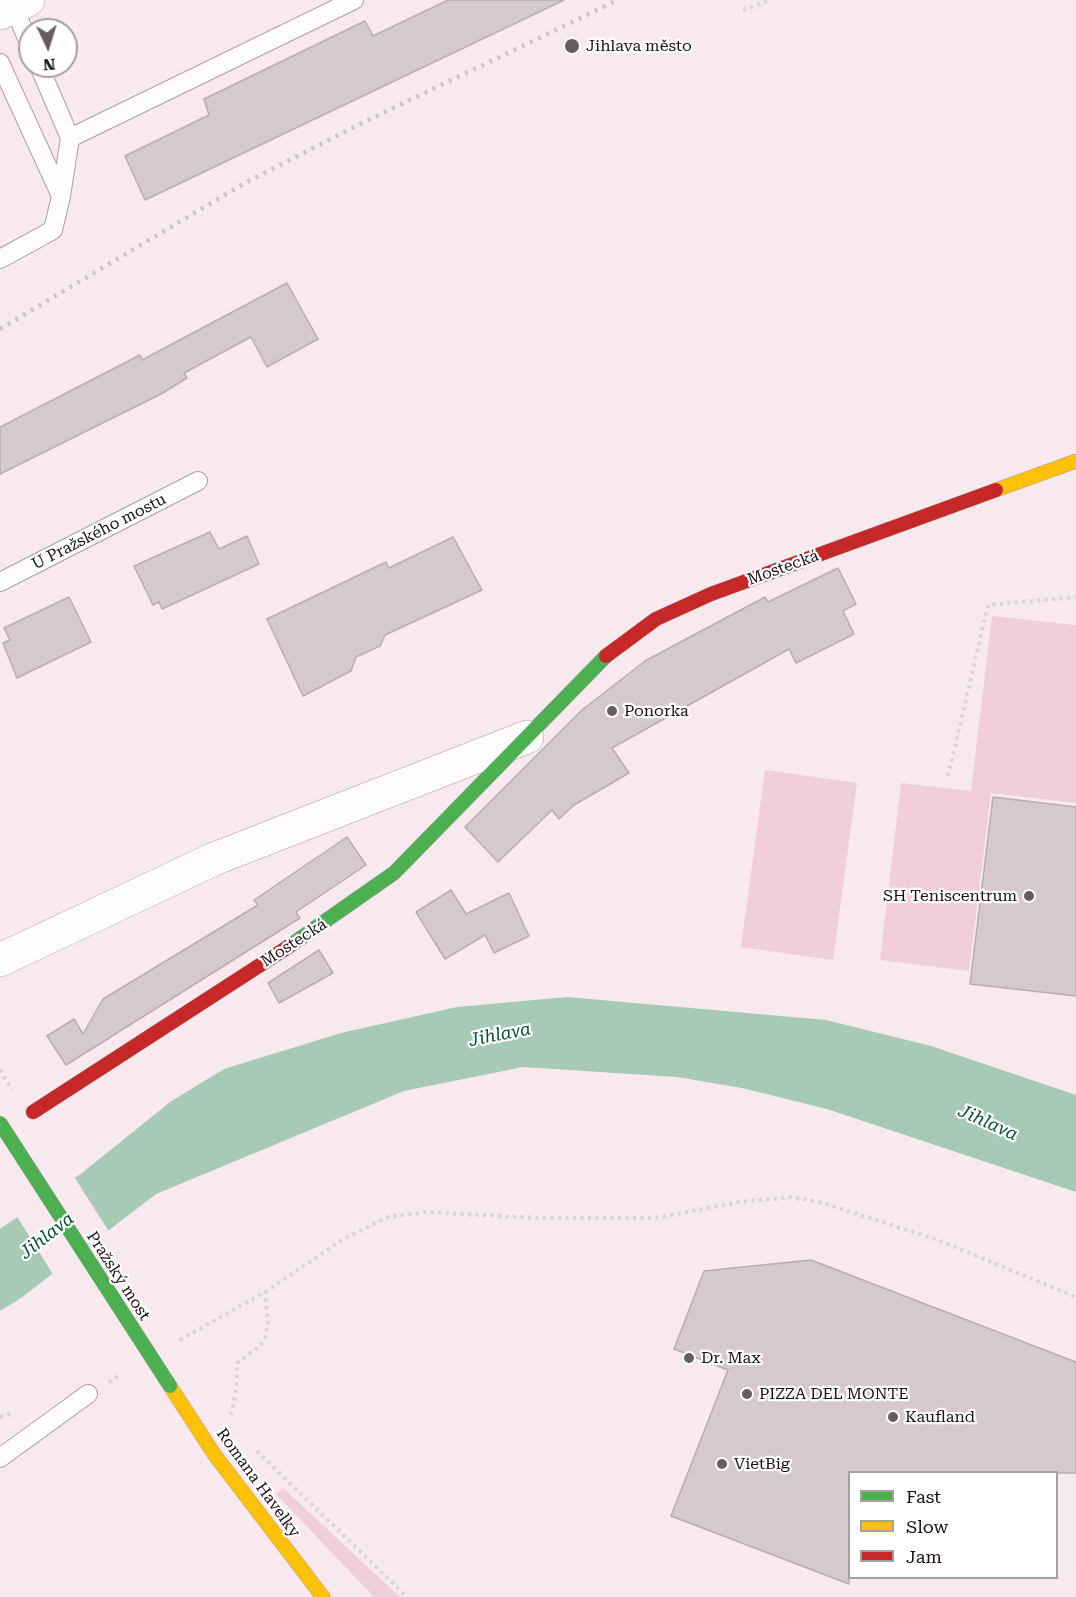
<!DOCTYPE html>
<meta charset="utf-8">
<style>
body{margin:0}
#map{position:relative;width:1076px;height:1597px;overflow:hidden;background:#f7e9ed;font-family:"Roboto Serif",serif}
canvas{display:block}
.legend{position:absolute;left:848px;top:1471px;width:210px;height:108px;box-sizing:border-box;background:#fff;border:2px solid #a49fa1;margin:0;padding:8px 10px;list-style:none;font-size:18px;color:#1b1014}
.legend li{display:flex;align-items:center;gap:12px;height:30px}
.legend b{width:30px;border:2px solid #a49fa1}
.north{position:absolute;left:18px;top:18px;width:60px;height:60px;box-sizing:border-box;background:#fff;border:2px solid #a49fa1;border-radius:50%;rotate:176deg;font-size:16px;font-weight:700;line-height:24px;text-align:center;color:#1b1014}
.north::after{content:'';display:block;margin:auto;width:21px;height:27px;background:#685c60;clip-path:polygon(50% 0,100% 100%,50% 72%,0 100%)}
</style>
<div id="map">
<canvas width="1076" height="1597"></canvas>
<ul class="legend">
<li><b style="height:8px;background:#4caf50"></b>Fast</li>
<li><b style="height:8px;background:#ffc107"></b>Slow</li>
<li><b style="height:8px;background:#c62828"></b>Jam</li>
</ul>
<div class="north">N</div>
</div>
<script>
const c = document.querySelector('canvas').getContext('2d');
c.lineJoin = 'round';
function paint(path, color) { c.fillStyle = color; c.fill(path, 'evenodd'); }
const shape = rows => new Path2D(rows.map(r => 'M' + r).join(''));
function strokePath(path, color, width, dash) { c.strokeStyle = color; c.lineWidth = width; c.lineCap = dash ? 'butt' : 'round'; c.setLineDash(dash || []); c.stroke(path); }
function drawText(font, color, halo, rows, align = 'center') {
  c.font = font + ' "Roboto Serif",serif'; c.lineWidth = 4.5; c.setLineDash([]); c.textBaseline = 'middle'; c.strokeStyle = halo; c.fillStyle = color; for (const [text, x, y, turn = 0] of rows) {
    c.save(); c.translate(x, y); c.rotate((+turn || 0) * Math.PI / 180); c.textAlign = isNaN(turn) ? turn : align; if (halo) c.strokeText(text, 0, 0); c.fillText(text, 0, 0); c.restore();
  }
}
const green = shape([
 [992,616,1076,625,1076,803,991,793,969,971,880,960,901,783,971,791],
 [765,770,857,783,833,960,741,947],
 [283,1488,400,1597,374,1597,276,1494]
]);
const water = shape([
 [567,997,826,1020,931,1046,1076,1095,1076,1192,827,1109,742,1088,677,1077,523,1067,404,1091,156,1194,21,1298,0,1311,0,1229,82,1173,170,1102,224,1069,341,1033,457,1007]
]);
const pier = shape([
 [73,1175,110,1233,54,1276,16,1215]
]);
const building = shape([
 [448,0,564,0,145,200,125,156,209,115,204,99,365,21,373,36,448,0],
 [287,283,318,339,267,367,251,337,184,373,187,378,161,394,0,474,0,427,140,355,142,360,287,283],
 [210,532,219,549,247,536,259,564,162,609,159,602,153,605,134,566,210,532],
 [453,537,482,590,385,635,380,646,356,657,351,671,303,696,267,619,386,562,389,568,453,537],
 [838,568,856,604,843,611,854,634,796,663,789,649,612,748,629,773,574,805,559,819,552,810,498,862,465,827,582,710,645,661,765,597,768,602,838,568],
 [69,597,91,642,17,678,3,643,10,640,4,628,69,597],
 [993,797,1076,807,1076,996,970,984,993,797],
 [347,837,366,865,296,912,300,918,66,1065,47,1036,74,1019,83,1034,103,999,258,905,254,900,347,837],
 [451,890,466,914,509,893,529,936,494,953,485,935,445,959,416,912,451,890],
 [319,950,333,973,279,1003,268,983,319,950],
 [811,1260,1076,1362,1076,1473,849,1473,849,1584,671,1516,728,1370,674,1349,704,1271,811,1260]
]);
const path = shape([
 [743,10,770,0],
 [948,776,988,605,1076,597],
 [180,1340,265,1292,345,1238,388,1217,426,1212,538,1218,655,1218,740,1202,791,1197,823,1203,938,1240,1076,1297],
 [109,1382,118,1376],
 [231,1415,237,1386,237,1363,259,1347,265,1338,268,1322,265,1292],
 [0,1417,14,1413],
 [257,1451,407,1597]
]);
const lane = shape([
 [13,6,30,45],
 [0,63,61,196],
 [70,138,354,0],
 [0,259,53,230,61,196,70,138,39,66],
 [0,582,198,481],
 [0,1458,88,1394]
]);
const street = shape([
 [0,13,28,0],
 [0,960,214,859,527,737]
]);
const fast = shape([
 [288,947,394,873,606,656]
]);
const slow = shape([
 [996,490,1076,461],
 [170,1386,214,1454,323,1597]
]);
const jam = shape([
 [606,656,656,619,711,594,996,490],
 [33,1112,288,947]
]);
const rail = shape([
 [0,329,243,184,354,127,618,0]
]);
const pathBridge = shape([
 [0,1070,12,1090]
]);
const fastBridge = shape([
 [0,1123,170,1386]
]);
const markers = [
 [572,46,8,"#685c60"],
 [612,711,6,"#685c60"],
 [1029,896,6,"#685c60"],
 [689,1358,6,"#685c60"],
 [747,1394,6,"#685c60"],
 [893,1417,6,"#685c60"],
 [722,1464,6,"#685c60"]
];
const poiNames = [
 ["Jihlava město",586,46],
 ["Ponorka",624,711],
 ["SH Teniscentrum",1017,896,"right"],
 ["Dr. Max",701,1358],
 ["PIZZA DEL MONTE",759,1394],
 ["Kaufland",905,1417],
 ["VietBig",734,1464]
];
const streetNames = [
 ["U Pražského mostu",99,532,-27],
 ["Mostecká",783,568,-20],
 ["Mostecká",294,943,-33],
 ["Pražský most",118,1276,57],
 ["Romana Havelky",258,1483,54]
];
const waterNames = [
 ["Jihlava",500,1035,-11],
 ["Jihlava",988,1123,24],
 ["Jihlava",47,1236,-38]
];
paint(green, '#f0cfda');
paint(water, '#a7c9b8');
paint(pier, '#f7e9ed');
paint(building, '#d5c9cd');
strokePath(building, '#b9adb0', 1.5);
strokePath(lane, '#ab9fa3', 20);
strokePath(street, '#ab9fa3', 34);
strokePath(fast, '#ab9fa3', 15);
strokePath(slow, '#ab9fa3', 15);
strokePath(jam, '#ab9fa3', 15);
strokePath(path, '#d8d5d6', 4, [3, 4.5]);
strokePath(lane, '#fefcfc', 18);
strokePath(street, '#fefcfc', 33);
strokePath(fast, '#4caf50', 14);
strokePath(slow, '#ffc107', 14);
strokePath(jam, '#c62828', 14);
strokePath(rail, '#c9c5c7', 4.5, [3, 6]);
strokePath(fastBridge, '#ab9fa3', 15, []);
strokePath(pathBridge, '#d8d5d6', 4, [3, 4.5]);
strokePath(fastBridge, '#4caf50', 14);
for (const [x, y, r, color] of markers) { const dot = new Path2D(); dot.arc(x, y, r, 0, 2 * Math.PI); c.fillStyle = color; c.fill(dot); strokePath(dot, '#fff', 2); }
drawText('16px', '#1b1014', '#fff', poiNames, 'left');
drawText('16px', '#1b1014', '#fff', streetNames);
drawText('italic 18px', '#044f36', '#fff', waterNames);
</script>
